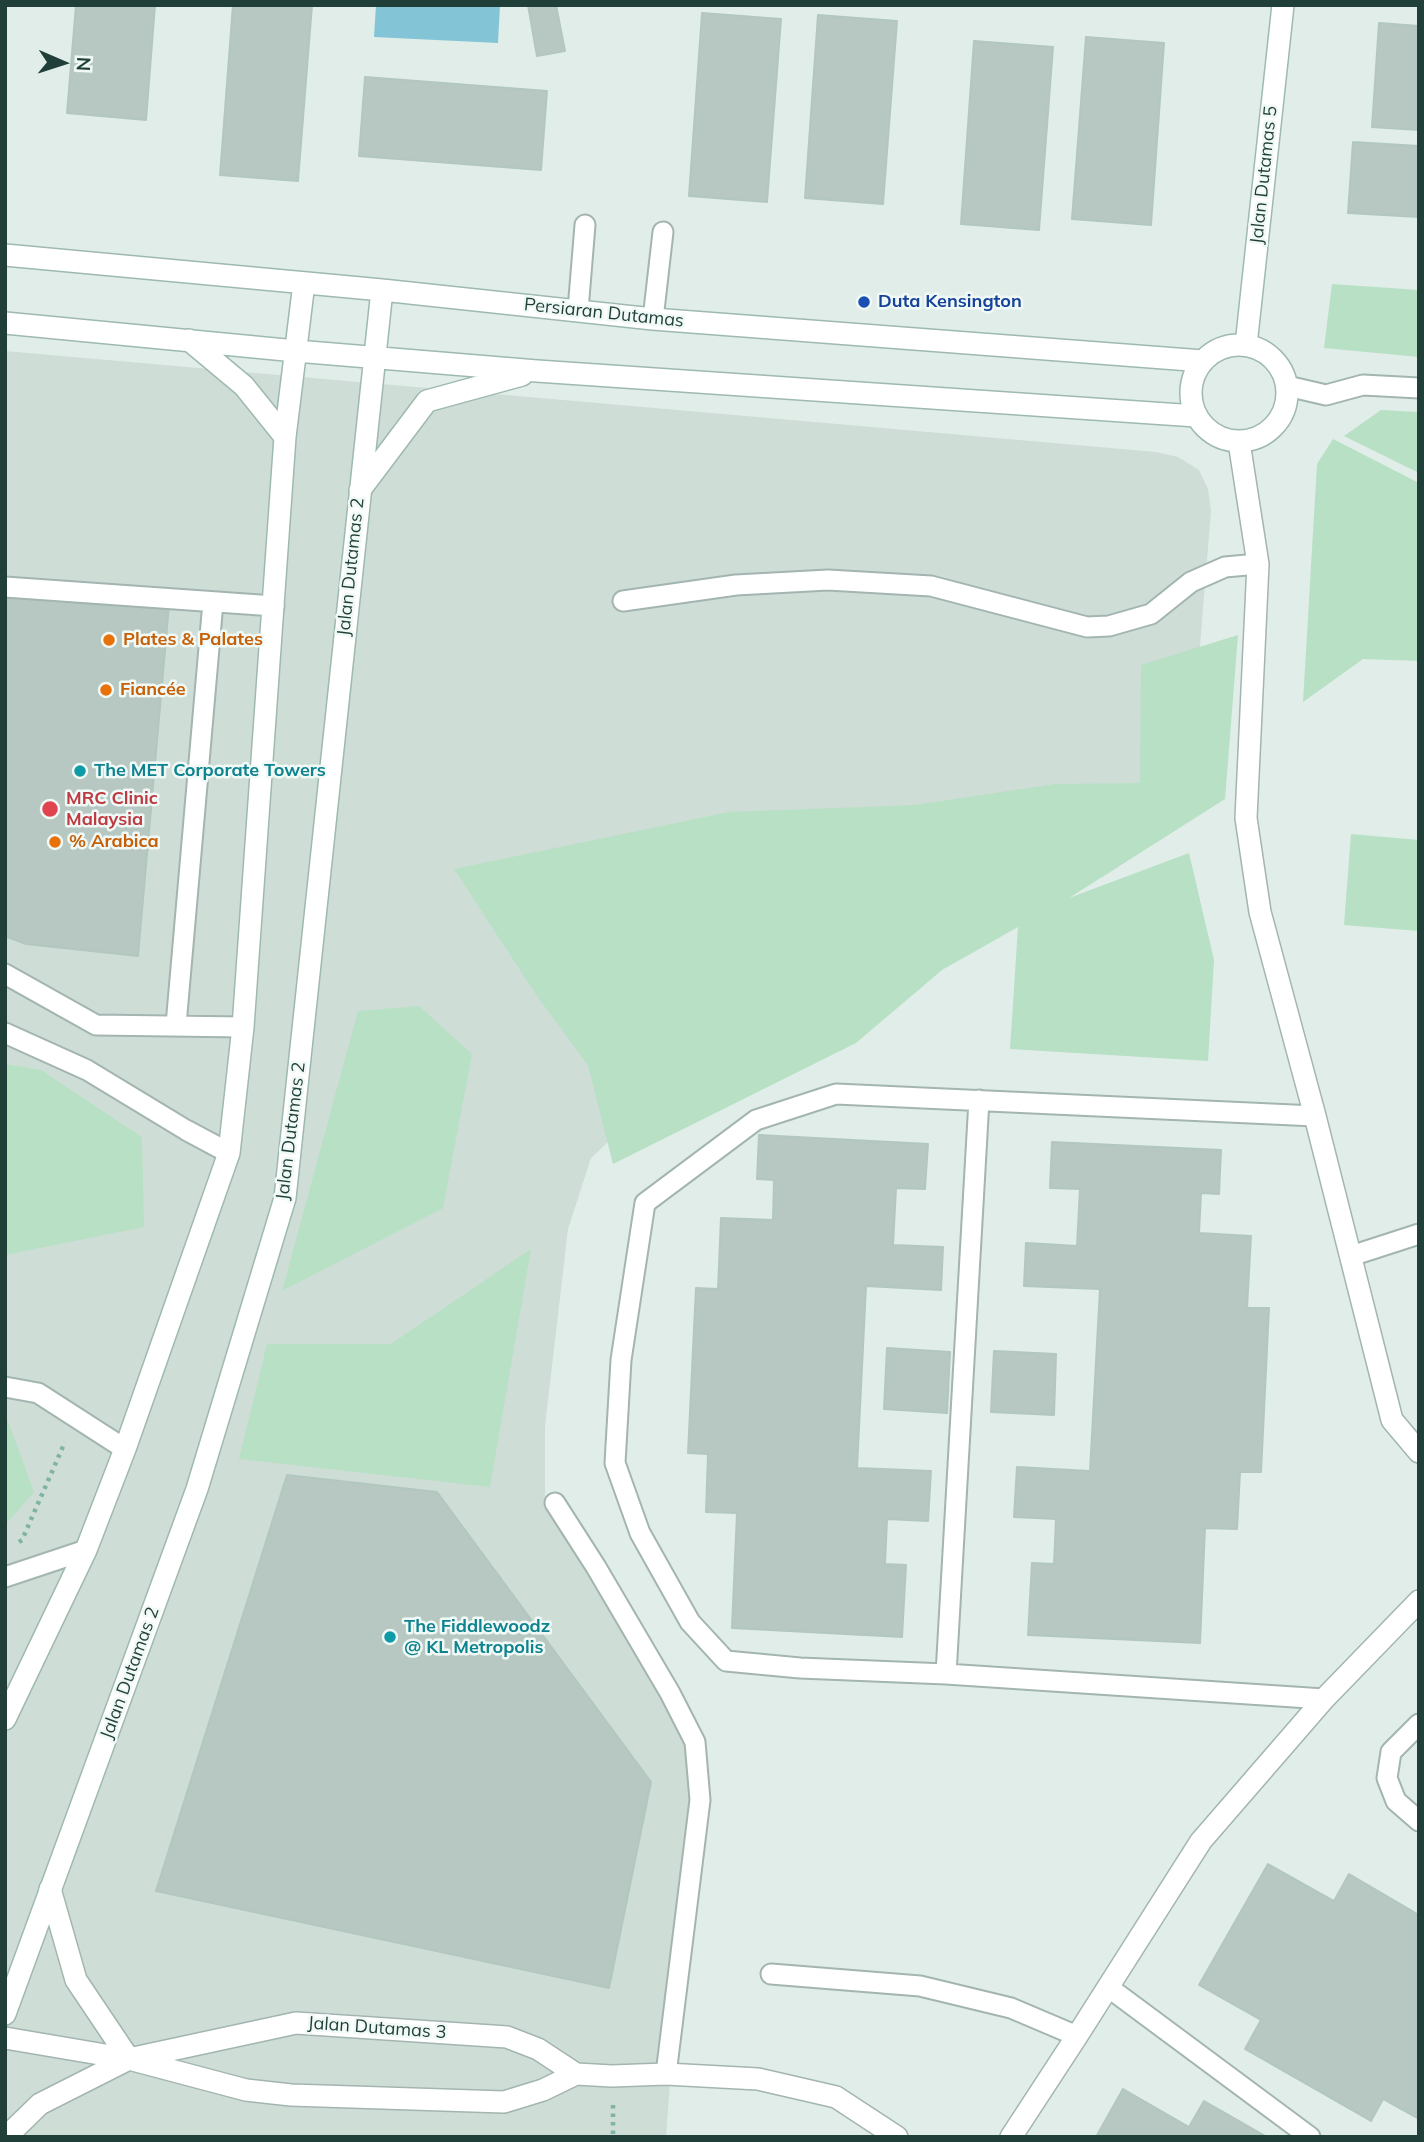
<!DOCTYPE html>
<meta charset="utf-8">
<style>
body{margin:0}
#map{position:relative;width:1424px;height:2142px;overflow:hidden;background:#e1ede8;font-family:Mulish,sans-serif}
canvas{display:block}
.frame{position:absolute;inset:0;border:7px solid #1f3f38;pointer-events:none}
.north{position:absolute;left:28px;top:28px;width:70px;height:70px;-webkit-text-stroke:5px #f1f9f6;paint-order:stroke;rotate:93deg;font-size:19px;font-weight:700;line-height:28px;text-align:center;color:#1f3f38}
.north::after{content:'';display:block;margin:auto;width:24px;height:32px;background:#1f3f38;clip-path:polygon(50% 0,100% 100%,50% 72%,0 100%)}
</style>
<div id="map">
<canvas width="1424" height="2142"></canvas>
<div class="frame"></div>
<div class="north">N</div>
</div>
<script>
const c = document.querySelector('canvas').getContext('2d');
c.lineJoin = 'round';
function paint(path, color) { c.fillStyle = color; c.fill(path, 'evenodd'); }
const shape = rows => new Path2D(rows.map(r => 'M' + r).join(''));
function strokePath(path, color, width, dash) { c.strokeStyle = color; c.lineWidth = width; c.lineCap = dash ? 'butt' : 'round'; c.setLineDash(dash || []); c.stroke(path); }
function drawText(font, color, halo, rows, align = 'center') {
  c.font = font + ' Mulish,sans-serif'; c.lineWidth = 5; c.setLineDash([]); c.textBaseline = 'middle'; c.strokeStyle = halo; c.fillStyle = color; for (const [text, x, y, turn = 0] of rows) {
    c.save(); c.translate(x, y); c.rotate((+turn || 0) * Math.PI / 180); c.textAlign = isNaN(turn) ? turn : align; if (halo) c.strokeText(text, 0, 0); c.fillText(text, 0, 0); c.restore();
  }
}
const built = shape([
 [5,351,1156,452,1178,457,1199,470,1208,489,1211,510,1191,758,1172,826,1109,873,640,1112,591,1158,568,1229,545,1426,545,1504,586,1568,660,1694,685,1744,691,1802,666,2137,5,2137]
]);
const green = shape([
 [1332,284,1419,290,1419,357,1324,348],
 [1381,410,1419,412,1419,473,1344,436],
 [1333,439,1419,483,1419,661,1363,659,1303,702,1317,464],
 [1238,635,1225,799,1069,898,1189,853,1214,960,1208,1061,1010,1049,1018,927,942,970,856,1043,613,1164,588,1065,537,996,454,869,729,812,915,805,1055,784,1140,783,1141,665],
 [1351,834,1419,840,1419,931,1344,925],
 [419,1006,472,1054,443,1208,282,1291,358,1011],
 [5,1064,41,1070,142,1137,144,1227,5,1255],
 [531,1249,490,1487,239,1459,267,1344,391,1344],
 [5,1413,34,1492,5,1525]
]);
const water = shape([
 [376,5,500,5,498,43,374,37]
]);
const building = shape([
 [76,5,155,5,146,120,67,113,76,5],
 [233,5,312,5,298,181,220,175,233,5],
 [528,5,556,5,565,51,537,56,528,5],
 [702,13,781,19,767,202,689,196,702,13],
 [818,15,897,21,883,204,805,198,818,15],
 [1379,23,1419,26,1419,130,1372,127,1379,23],
 [1086,37,1164,43,1151,225,1072,219,1086,37],
 [974,41,1053,47,1039,230,961,224,974,41],
 [365,77,547,91,541,170,359,156,365,77],
 [1353,142,1419,146,1419,217,1348,213,1353,142],
 [5,594,169,605,138,956,26,944,5,936,5,594],
 [759,1135,928,1144,925,1189,896,1188,893,1245,943,1247,941,1290,866,1286,857,1468,931,1471,928,1521,887,1519,885,1564,906,1565,902,1637,732,1628,737,1513,706,1512,708,1454,688,1453,696,1288,718,1289,721,1218,773,1220,774,1180,757,1179,759,1135],
 [1052,1142,1221,1150,1219,1194,1201,1193,1199,1233,1251,1236,1247,1308,1269,1308,1261,1472,1240,1472,1237,1529,1205,1528,1200,1643,1028,1635,1032,1563,1054,1564,1056,1519,1014,1517,1017,1467,1090,1471,1100,1289,1024,1286,1026,1243,1077,1246,1080,1189,1050,1188,1052,1142],
 [887,1348,950,1352,947,1413,884,1409,887,1348],
 [994,1351,1056,1354,1054,1415,991,1412,994,1351],
 [287,1475,437,1492,651,1782,609,1988,156,1891,287,1475],
 [1268,1864,1334,1901,1349,1874,1419,1915,1419,2119,1383,2099,1371,2121,1245,2049,1261,2020,1199,1985,1268,1864],
 [1123,2089,1189,2127,1204,2101,1267,2137,1096,2137,1123,2089]
]);
const path = shape([
 [19,1542,22,1540,65,1442],
 [613,2105,613,2137]
]);
const lane = shape([
 [578,310,585,225],
 [653,319,663,232],
 [1287,386,1326,395,1363,385,1419,388],
 [5,587,274,606],
 [623,601,736,585,828,580,931,586,1087,627,1109,626,1151,614,1191,582,1225,567,1258,564],
 [5,974,96,1025,243,1027],
 [176,1025,213,602],
 [5,1033,87,1070,186,1130,229,1153],
 [1315,1116,836,1094,756,1120,645,1203,621,1360,615,1463,640,1533,690,1622,726,1661,800,1668,946,1674,1324,1699],
 [1351,1256,1419,1234],
 [5,1387,38,1393,125,1449],
 [555,1503,596,1567,670,1693,695,1742,700,1800,666,2074],
 [5,1577,86,1550],
 [946,1674,979,1100],
 [1419,1724,1391,1752,1387,1778,1396,1801,1419,1821],
 [771,1974,920,1986,1011,2008,1077,2036],
 [1108,1987,1310,2137]
]);
const street = shape([
 [1239,442,1258,564,1246,818,1260,912,1315,1116,1392,1420,1419,1452],
 [50,1889,76,1980,129,2059],
 [5,2038,129,2059,246,2090,291,2095,504,2102,543,2090,576,2074,612,2076,666,2074,758,2079,836,2097,897,2137],
 [6,2137,40,2104,129,2059,296,2023,507,2037,538,2049,576,2074],
 [1011,2137,1077,2036,1201,1841,1324,1699,1419,1601]
]);
const secondary = shape([
 [5,255,382,290,653,319,1203,361],
 [5,323,296,351,537,371,1196,416],
 [189,340,244,386,285,437],
 '1191 393a48 48 0 1 1 96 0a48 48 0 1 1-96 0Z',
 [1246,345,1283,5],
 [360,490,427,401,522,375],
 [5,1719,86,1550,125,1449,229,1153,243,1027,285,437,304,283],
 [5,2014,197,1489,285,1198,382,290]
]);
const markers = [
 [864,302,7,"#1a4fb4"],
 [109,640,7,"#e8710a"],
 [106,690,7,"#e8710a"],
 [80,771,7,"#0f9aa8"],
 [50,809,9,"#e0444e"],
 [55,842,7,"#e8710a"],
 [390,1637,7,"#0f9aa8"]
];
const streetNames = [
 ["Jalan Dutamas 5",1264,175,-84],
 ["Persiaran Dutamas",604,313,6],
 ["Jalan Dutamas 2",351,567,-84],
 ["Jalan Dutamas 2",291,1131,-83],
 ["Jalan Dutamas 2",130,1673,-70],
 ["Jalan Dutamas 3",377,2028,4]
];
const transitNames = [
 ["Duta Kensington",878,302]
];
const foodNames = [
 ["Plates & Palates",123,640],
 ["Fiancée",120,690],
 ["% Arabica",69,842]
];
const cultureNames = [
 ["The MET Corporate Towers",94,771],
 ["The Fiddlewoodz",404,1627],
 ["@ KL Metropolis",404,1648]
];
const healthNames = [
 ["MRC Clinic",66,799],
 ["Malaysia",66,820]
];
paint(built, '#cfddd7');
paint(green, '#b7e0c5');
paint(water, '#83c5d7');
paint(building, '#b6c8c1');
strokePath(building, '#b2c7c0', 2);
strokePath(lane, '#a3b5b0', 23);
strokePath(street, '#a3b5b0', 24);
strokePath(secondary, '#9eb9b1', 24);
strokePath(path, '#7eb3a6', 4.5, [3.5, 5]);
strokePath(lane, '#fff', 19);
strokePath(street, '#fff', 21);
strokePath(secondary, '#fff', 21);
for (const [x, y, r, color] of markers) { const dot = new Path2D(); dot.arc(x, y, r, 0, 2 * Math.PI); c.fillStyle = color; c.fill(dot); strokePath(dot, '#f1f9f6', 2.5); }
drawText('18px', '#1f3f38', '#f1f9f6', streetNames);
drawText('bold 18px', '#164399', '#f1f9f6', transitNames, 'left');
drawText('bold 18px', '#c56008', '#f1f9f6', foodNames, 'left');
drawText('bold 18px', '#0d838f', '#f1f9f6', cultureNames, 'left');
drawText('bold 18px', '#be3a42', '#f1f9f6', healthNames, 'left');
</script>
